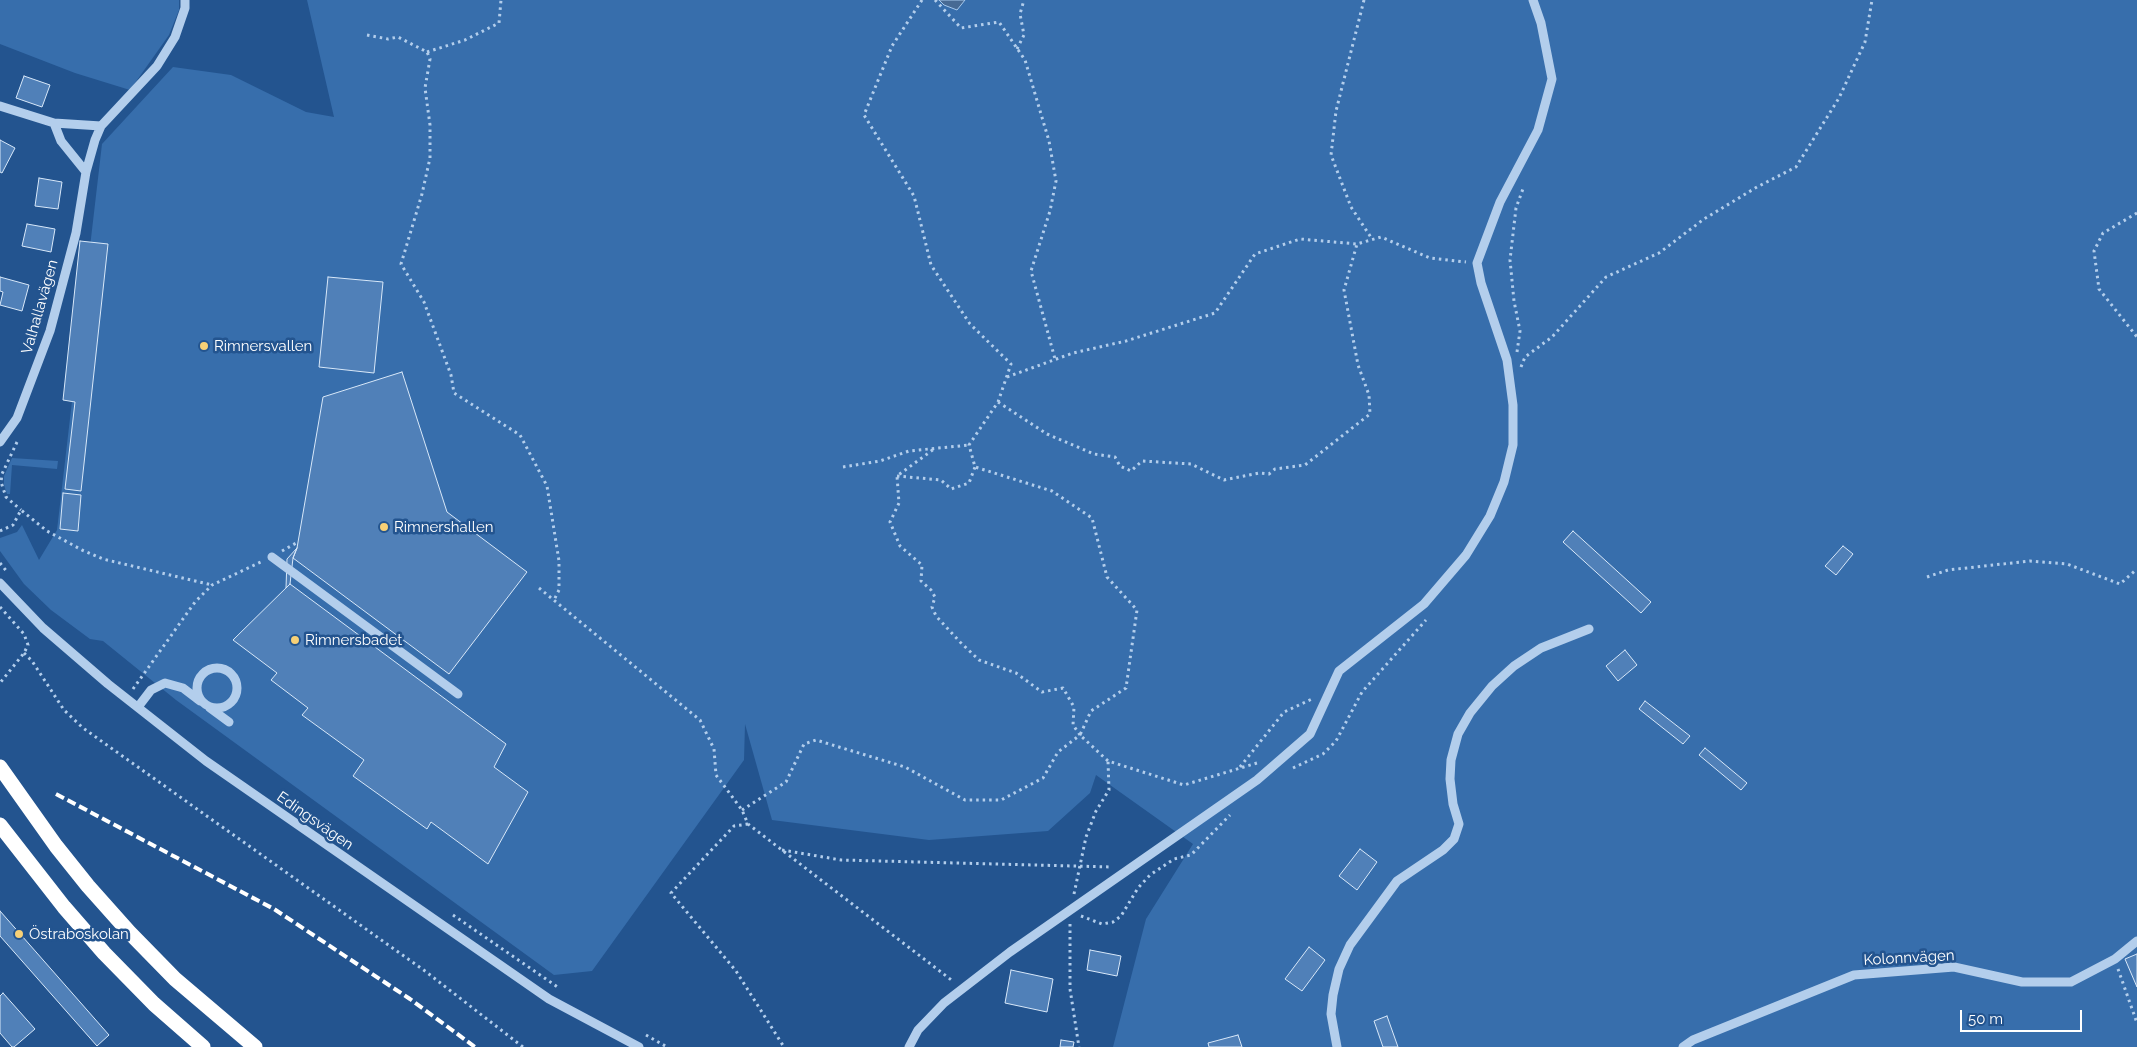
<!DOCTYPE html>
<meta charset="utf-8">
<style>
body{margin:0}
#map{position:relative;width:2137px;height:1047px;overflow:hidden;background:#23548f;font-family:Raleway,sans-serif}
canvas{display:block}
.scale{position:absolute;left:1960px;top:1010px;width:122px;height:22px;box-sizing:border-box;border:2px solid #fff;border-top:0;padding-left:6px;font-size:15px;line-height:18px;white-space:nowrap;color:#fff;-webkit-text-stroke:4px #23548f;paint-order:stroke}
</style>
<div id="map">
<canvas width="2137" height="1047"></canvas>
<div class="scale">50 m</div>
</div>
<script>
const c = document.querySelector('canvas').getContext('2d');
c.lineJoin = 'round';
function paint(path, color) { c.fillStyle = color; c.fill(path, 'evenodd'); }
const shape = rows => new Path2D(rows.map(r => 'M' + r).join(''));
function strokePath(path, color, width, dash) { c.strokeStyle = color; c.lineWidth = width; c.lineCap = dash ? 'butt' : 'round'; c.setLineDash(dash || []); c.stroke(path); }
function drawText(font, color, halo, rows, align = 'center') {
  c.font = font + ' Raleway,sans-serif'; c.lineWidth = 5; c.setLineDash([]); c.textBaseline = 'middle'; c.strokeStyle = halo; c.fillStyle = color; for (const [text, x, y, turn = 0] of rows) {
    c.save(); c.translate(x, y); c.rotate((+turn || 0) * Math.PI / 180); c.textAlign = isNaN(turn) ? turn : align; if (halo) c.strokeText(text, 0, 0); c.fillText(text, 0, 0); c.restore();
  }
}
const green = shape([
 [0,0,179,0,179,10,169,35,130,90,75,73,0,44],
 [307,0,939,0,944,5,957,10,965,0,2137,0,2137,1047,1113,1047,1146,919,1193,844,1096,775,1090,793,1048,831,929,840,772,820,745,724,744,760,592,971,554,975,176,700,103,641,90,639,51,610,24,584,0,551,0,538,17,532,22,525,39,560,57,530,102,144,173,67,231,75,306,112,334,117],
 [12,458,58,461,57,469,12,465,10,494,7,494,4,485,4,476]
]);
const water = shape([
 [939,0,965,0,957,10,944,5,939,0]
]);
const building = shape([
 [24,76,50,85,42,107,16,98,24,76],
 [0,140,15,148,2,173,0,172,0,140],
 [39,178,62,182,58,209,35,206,39,178],
 [27,224,55,229,51,252,22,246,27,224],
 [80,241,108,244,81,491,65,489,75,402,63,400,80,241],
 [0,277,29,285,22,311,0,305,3,292,0,291,0,277],
 [328,277,383,282,374,373,319,367,328,277],
 [402,372,447,512,527,572,449,674,293,558,297,548,323,397,402,372],
 [63,493,81,495,78,531,60,529,63,493],
 [1573,531,1651,602,1641,613,1563,542,1573,531],
 [1843,546,1853,554,1836,575,1825,566,1843,546],
 [297,548,293,558,290,584,286,588,287,559,297,548],
 [290,584,506,744,494,767,528,792,488,864,431,822,427,829,353,776,364,760,302,715,308,708,271,680,277,673,233,640,290,584],
 [1625,650,1637,665,1618,681,1606,666,1625,650],
 [1645,701,1690,736,1683,744,1639,709,1645,701],
 [1705,748,1747,783,1741,790,1699,755,1705,748],
 [1360,849,1377,862,1357,890,1339,876,1360,849],
 [0,911,109,1035,97,1046,0,936,0,911],
 [1309,947,1325,960,1302,991,1285,979,1309,947],
 [1090,950,1121,956,1117,976,1087,970,1090,950],
 [2137,954,2137,987,2125,959,2137,954],
 [1011,970,1053,979,1047,1012,1005,1003,1011,970],
 [3,993,35,1029,14,1047,12,1047,0,1033,0,996,3,993],
 [1387,1016,1398,1047,1383,1047,1374,1021,1387,1016],
 [1238,1035,1242,1047,1209,1047,1208,1043,1238,1035],
 [1061,1040,1074,1042,1073,1047,1060,1047,1061,1040]
]);
const path = shape([
 [922,0,892,46,864,115,914,196,931,265,970,324,1011,364,998,402,969,445,975,467,1052,491,1092,518,1107,577,1137,610,1126,688,1091,711,1080,735,1108,761,1184,785,1257,763],
 [935,0,961,28,999,22,1025,60,1049,141,1056,181,1050,211,1031,271,1055,359],
 [1364,0,1336,111,1331,155,1351,207,1372,239],
 [367,35,388,39,398,37,427,52,430,59,425,88,430,125,430,158,422,194,401,264,424,302,451,375,454,393,520,435,547,486,559,561,559,590,554,600],
 [1017,49,1024,35,1020,14,1024,0],
 [427,52,465,40,499,23,501,0],
 [2137,213,2103,233,2094,251,2099,289,2137,337],
 [1517,352,1520,331,1514,301,1510,260,1516,208,1524,186],
 [1521,367,1525,357,1552,337,1606,277,1659,253,1704,219,1757,187,1796,167,1839,98,1865,42,1872,0],
 [1007,377,1073,353,1126,341,1215,313,1255,254,1300,239,1357,244,1381,237,1430,258,1466,262],
 [998,402,1047,434,1094,454,1115,457,1120,466,1131,471,1142,461,1191,464,1224,480,1259,473,1269,474,1275,469,1305,465,1370,414,1369,395,1358,365,1344,290,1357,244],
 [17,442,2,474,1,482,6,497,21,510],
 [843,467,880,461,909,451,969,445],
 [897,476,941,480,951,489,969,483,975,467],
 [0,531,13,525,21,510,47,531,82,550,103,559,212,585],
 [282,551,298,542],
 [0,563,8,573],
 [1927,577,1948,570,2030,561,2067,564,2120,584,2137,569],
 [539,588,700,720,714,749,716,775,742,810,748,824,954,982],
 [0,607,24,634,28,645,24,653,0,683],
 [24,653,32,661,64,710,83,728,425,971,523,1047],
 [133,689,195,602,212,585,263,561],
 [1240,767,1284,712,1314,698],
 [1293,768,1323,754,1336,741,1362,692,1426,620],
 [742,810,786,782,804,744,816,740,905,767,965,800,1001,800,1043,778,1058,752,1080,735,1073,725,1074,707,1063,688,1042,692,1016,673,979,660,960,642,936,616,932,607,935,597,931,590,921,581,922,565,900,546,890,522,899,503,897,476,934,449],
 [748,824,734,826,671,893,736,971,784,1047],
 [782,850,841,860,1112,867],
 [1074,894,1086,837,1096,811,1109,790,1108,761],
 [453,915,559,988],
 [1081,916,1102,924,1113,922,1121,916,1138,888,1150,875,1174,859,1191,855,1230,815],
 [1070,924,1070,989,1079,1047],
 [2118,969,2137,1023],
 [646,1035,667,1047]
]);
const minor = shape([
 [0,106,54,123,101,126],
 [54,123,61,141,86,172],
 [0,442,17,418,50,331,76,233,86,172,95,140,101,126,157,66,175,37,185,8,185,0],
 [272,557,458,694],
 [0,583,43,628,108,684,206,761,549,999,639,1047],
 '197 688a20 20 0 1 1 40 0a20 20 0 1 1-40 0Z',
 [138,707,151,690,165,683,183,688,200,701],
 [210,708,229,722],
 [909,1047,918,1030,944,1003,1010,952,1257,780,1310,734,1339,671,1424,604,1466,555,1490,516,1504,482,1513,445,1513,405,1507,360,1481,283,1477,263,1500,202,1538,130,1552,79,1541,23,1533,0],
 [1337,1047,1331,1014,1333,995,1339,969,1350,945,1397,881,1443,850,1454,839,1459,824,1453,804,1450,779,1451,760,1458,734,1470,713,1492,686,1514,666,1541,648,1589,629],
 [1683,1047,1693,1040,1854,975,1954,967,2022,982,2071,982,2115,959,2137,941]
]);
const highway = shape([
 [0,767,56,846,88,886,129,932,175,979,255,1047],
 [0,825,64,907,104,953,154,1004,203,1047]
]);
const rail = shape([
 [56,794,274,909,410,999,475,1047]
]);
const markers = [
 [204,346,5,"#f7d076"],
 [384,527,5,"#f7d076"],
 [295,640,5,"#f7d076"],
 [19,934,5,"#f7d076"]
];
const streetNames = [
 ["Valhallavägen",40,307,-74],
 ["Edingsvägen",315,821,35],
 ["Kolonnvägen",1909,958,-3]
];
const poiNames = [
 ["Rimnersvallen",214,346],
 ["Rimnershallen",394,527],
 ["Rimnersbadet",305,640],
 ["Östraboskolan",29,934]
];
paint(green, '#376eac');
paint(water, '#476a94');
strokePath(water, '#a7c9ed', 1);
paint(building, '#5080b8');
strokePath(building, '#d8e8f9', 1);
strokePath(path, '#b3ceec', 3, [2.5, 4]);
strokePath(minor, '#b3ceec', 9);
strokePath(highway, '#fff', 15);
strokePath(rail, '#fff', 4, [9, 4]);
for (const [x, y, r, color] of markers) { const dot = new Path2D(); dot.arc(x, y, r, 0, 2 * Math.PI); c.fillStyle = color; c.fill(dot); strokePath(dot, '#23548f', 2); }
drawText('15px', '#fff', '#23548f', streetNames);
drawText('15px', '#fff', '#23548f', poiNames, 'left');
</script>
